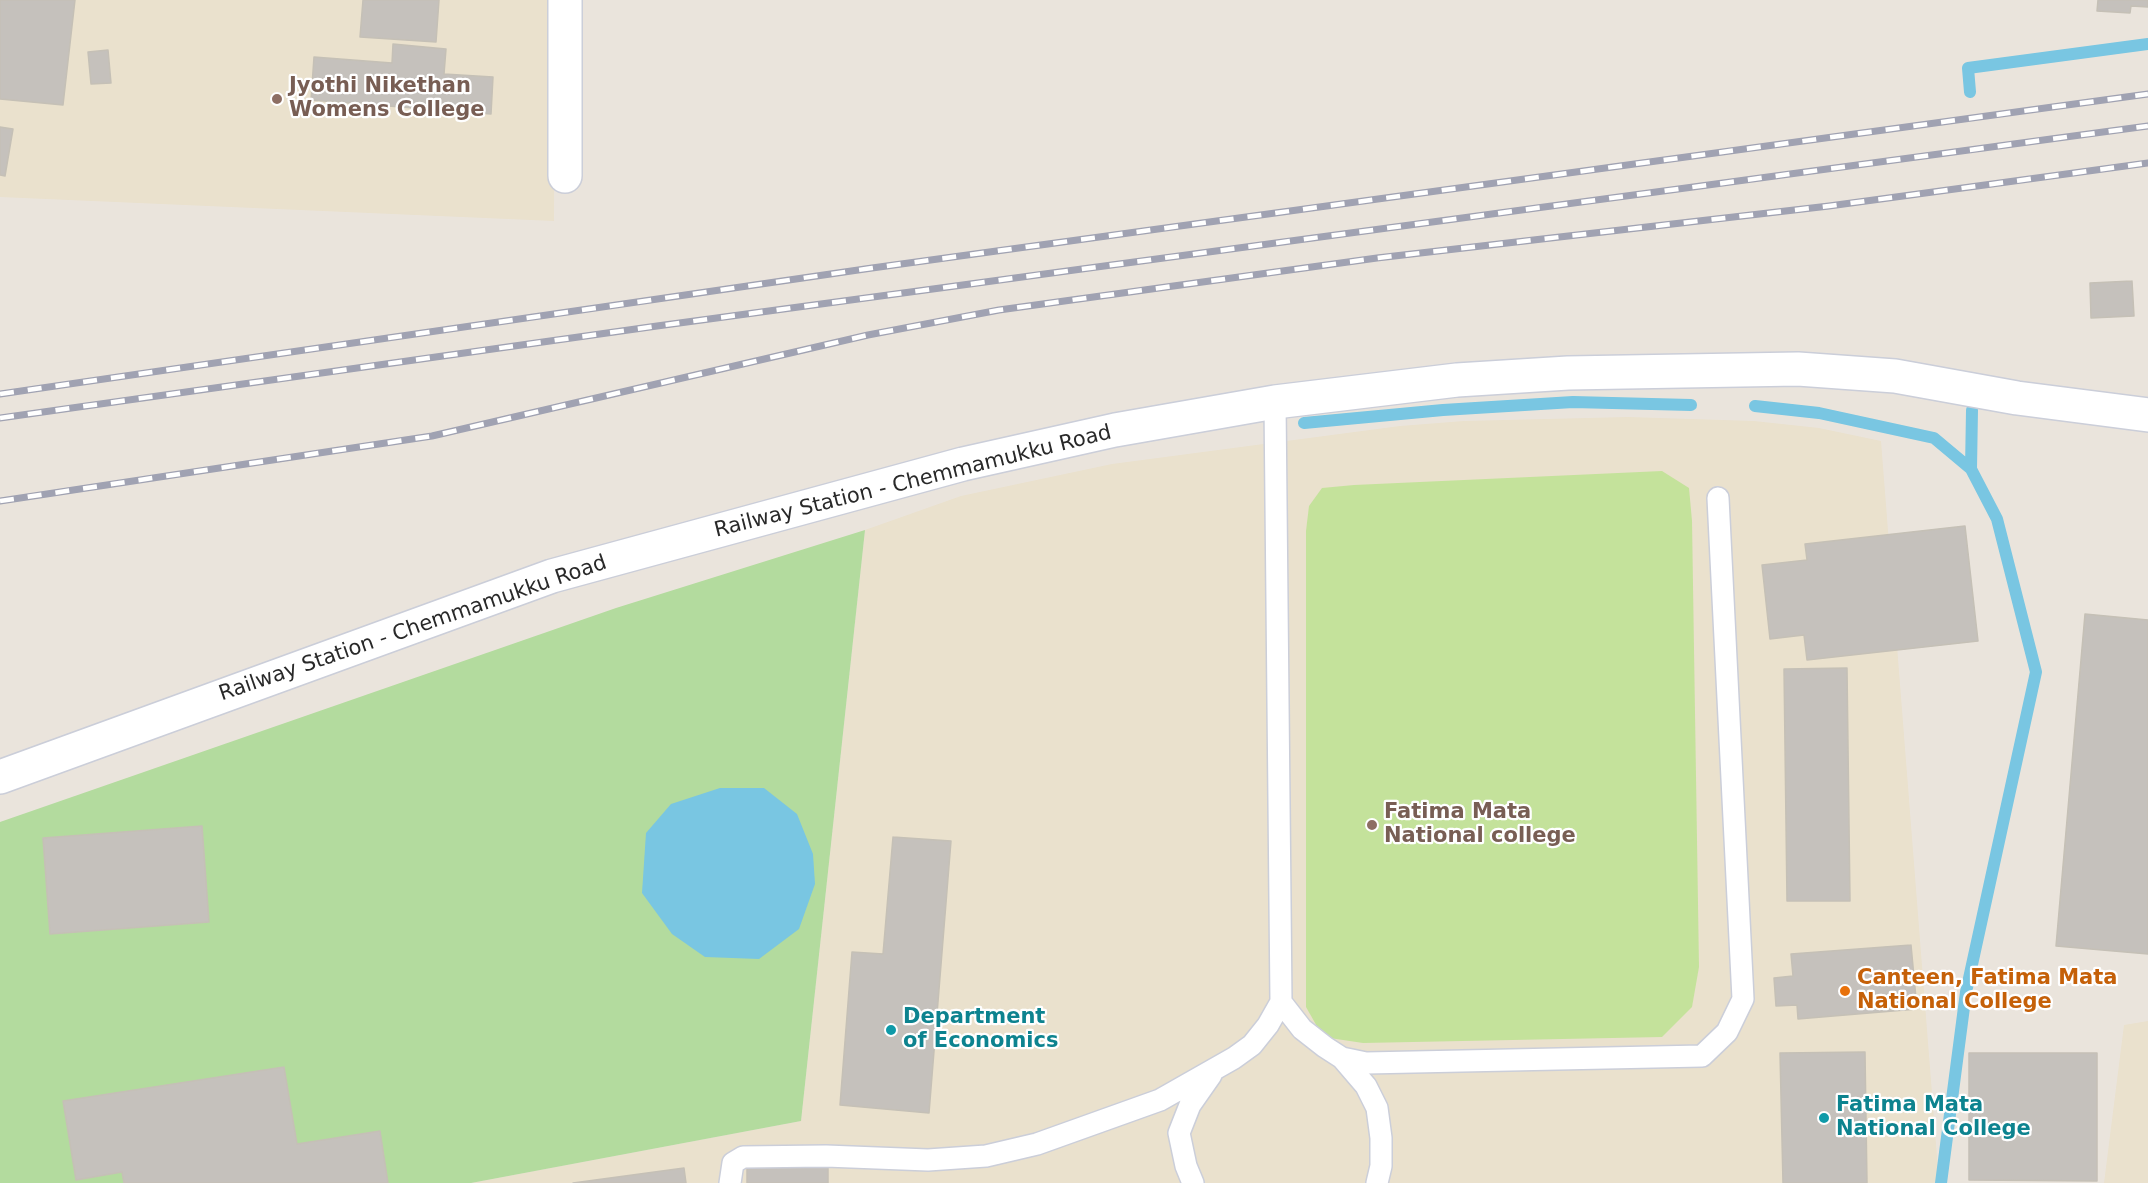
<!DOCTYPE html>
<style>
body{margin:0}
canvas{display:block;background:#eae4dc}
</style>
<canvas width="2148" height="1183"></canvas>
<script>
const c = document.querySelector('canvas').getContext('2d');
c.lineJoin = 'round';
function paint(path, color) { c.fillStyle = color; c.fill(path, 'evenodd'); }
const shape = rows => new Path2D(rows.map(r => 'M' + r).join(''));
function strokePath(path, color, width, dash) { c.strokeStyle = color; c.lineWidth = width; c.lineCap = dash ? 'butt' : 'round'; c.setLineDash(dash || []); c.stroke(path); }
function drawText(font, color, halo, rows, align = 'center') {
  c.font = font + ' "DejaVu Sans",sans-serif'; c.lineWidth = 4.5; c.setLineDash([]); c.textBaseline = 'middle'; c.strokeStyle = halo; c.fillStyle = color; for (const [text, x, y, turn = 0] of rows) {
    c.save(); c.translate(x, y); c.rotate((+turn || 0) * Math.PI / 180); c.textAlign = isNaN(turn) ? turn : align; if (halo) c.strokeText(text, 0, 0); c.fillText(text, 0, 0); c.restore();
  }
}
const education = shape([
 [0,0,555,0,554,221,0,197],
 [1628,417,1754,421,1819,428,1881,441,1939,1183,471,1183,801,1121,865,530,961,496,1112,464,1400,426,1464,421],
 [2148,1021,2148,1183,2104,1183,2124,1025]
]);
const green = shape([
 [865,530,801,1121,471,1183,0,1183,0,822,616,608]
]);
const pitch = shape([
 [1662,471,1689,488,1692,521,1699,967,1692,1007,1662,1037,1363,1043,1323,1037,1306,1007,1306,531,1309,506,1322,488,1354,485]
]);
const water = shape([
 [720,788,764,788,797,814,813,854,815,884,799,929,759,959,705,957,672,934,642,893,646,833,671,804]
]);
const stream = shape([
 [1970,92,1968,68,2148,44],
 [1755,406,1819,413,1934,438,1971,469,1997,519,2036,672,1966,992,1941,1183],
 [1304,423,1443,410,1573,402,1691,405],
 [1971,469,1972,410]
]);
const building = shape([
 [0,0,75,0,63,105,0,99,0,0],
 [363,0,439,0,436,42,360,37,363,0],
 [2098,0,2148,0,2148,7,2131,6,2130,13,2097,11,2098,0],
 [393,44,446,49,444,74,493,77,491,114,311,100,314,57,392,63,393,44],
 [108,50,111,83,91,84,88,52,108,50],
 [0,127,13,129,5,176,0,175,0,127],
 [2132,281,2134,316,2091,318,2090,283,2132,281],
 [1965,526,1978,641,1807,660,1804,635,1770,639,1762,565,1807,560,1805,544,1965,526],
 [2085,614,2148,620,2148,954,2056,946,2085,614],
 [1847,668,1850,901,1787,901,1784,669,1847,668],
 [202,826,209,922,50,934,43,838,202,826],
 [893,837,951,841,929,1113,840,1105,852,952,883,954,893,837],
 [1911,945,1917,1009,1798,1019,1797,1005,1776,1006,1774,978,1793,976,1791,954,1911,945],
 [1865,1052,1867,1183,1783,1183,1780,1053,1865,1052],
 [1969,1053,2097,1053,2097,1181,1969,1180,1969,1053],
 [284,1067,297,1144,380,1131,388,1183,124,1183,122,1172,76,1180,63,1101,284,1067],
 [828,1166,828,1183,747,1183,747,1168,828,1166],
 [684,1168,686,1183,573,1183,684,1168]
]);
const service = shape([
 [1281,1002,1302,1029,1325,1047,1342,1058,1366,1063,1702,1056,1727,1032,1743,999,1718,498],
 [1342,1058,1366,1086,1377,1108,1381,1138,1381,1166,1377,1183],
 [730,1183,733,1163,743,1157,826,1156,928,1160,986,1156,1037,1144,1160,1100,1234,1058,1252,1045,1268,1025,1281,1002,1275,402],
 [1193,1183,1186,1166,1179,1133,1190,1105,1211,1075]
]);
const minor = shape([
 [565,0,565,176]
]);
const secondary = shape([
 [0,777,552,576,963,464,1115,430,1275,402,1457,380,1568,373,1798,369,1895,376,2017,398,2148,415]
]);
const rail = shape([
 [0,394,872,268,2148,94],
 [0,418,657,326,2148,126],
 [0,501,432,436,868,335,999,310,1377,258,1829,206,2148,163]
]);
const markers = [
 [277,99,6,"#8d6e63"],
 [1372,825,6,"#8d6e63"],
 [1845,991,6,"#e8710a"],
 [891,1030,6,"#0f9aa8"],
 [1824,1118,6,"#0f9aa8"]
];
const educationNames = [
 ["Jyothi Nikethan",289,87],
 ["Womens College",289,111],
 ["Fatima Mata",1384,813],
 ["National college",1384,837]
];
const streetNames = [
 ["Railway Station - Chemmamukku Road",913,482,-14],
 ["Railway Station - Chemmamukku Road",413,629,-19]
];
const foodNames = [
 ["Canteen, Fatima Mata",1857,979],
 ["National College",1857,1003]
];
const cultureNames = [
 ["Department",903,1018],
 ["of Economics",903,1042],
 ["Fatima Mata",1836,1106],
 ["National College",1836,1130]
];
paint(education, '#eae1cd');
paint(green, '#b3db9e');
paint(pitch, '#c4e29b');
paint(water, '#79c6e2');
strokePath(stream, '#79c6e2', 12);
paint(building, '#c5c1bc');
strokePath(building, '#c5c0b6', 1.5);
strokePath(service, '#cbced9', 24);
strokePath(minor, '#cbced9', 36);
strokePath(secondary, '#cbced9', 36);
strokePath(service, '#fff', 21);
strokePath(minor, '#fff', 33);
strokePath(secondary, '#fff', 33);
strokePath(rail, '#a0a2b2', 7);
strokePath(rail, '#fff', 4.5, [14]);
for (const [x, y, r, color] of markers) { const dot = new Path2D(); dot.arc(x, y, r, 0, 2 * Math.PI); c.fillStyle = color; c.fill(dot); strokePath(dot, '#fff', 2); }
drawText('bold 21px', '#785e54', '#fff', educationNames, 'left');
drawText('21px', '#292929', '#fff', streetNames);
drawText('bold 21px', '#c56008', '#fff', foodNames, 'left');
drawText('bold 21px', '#0d838f', '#fff', cultureNames, 'left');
</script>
